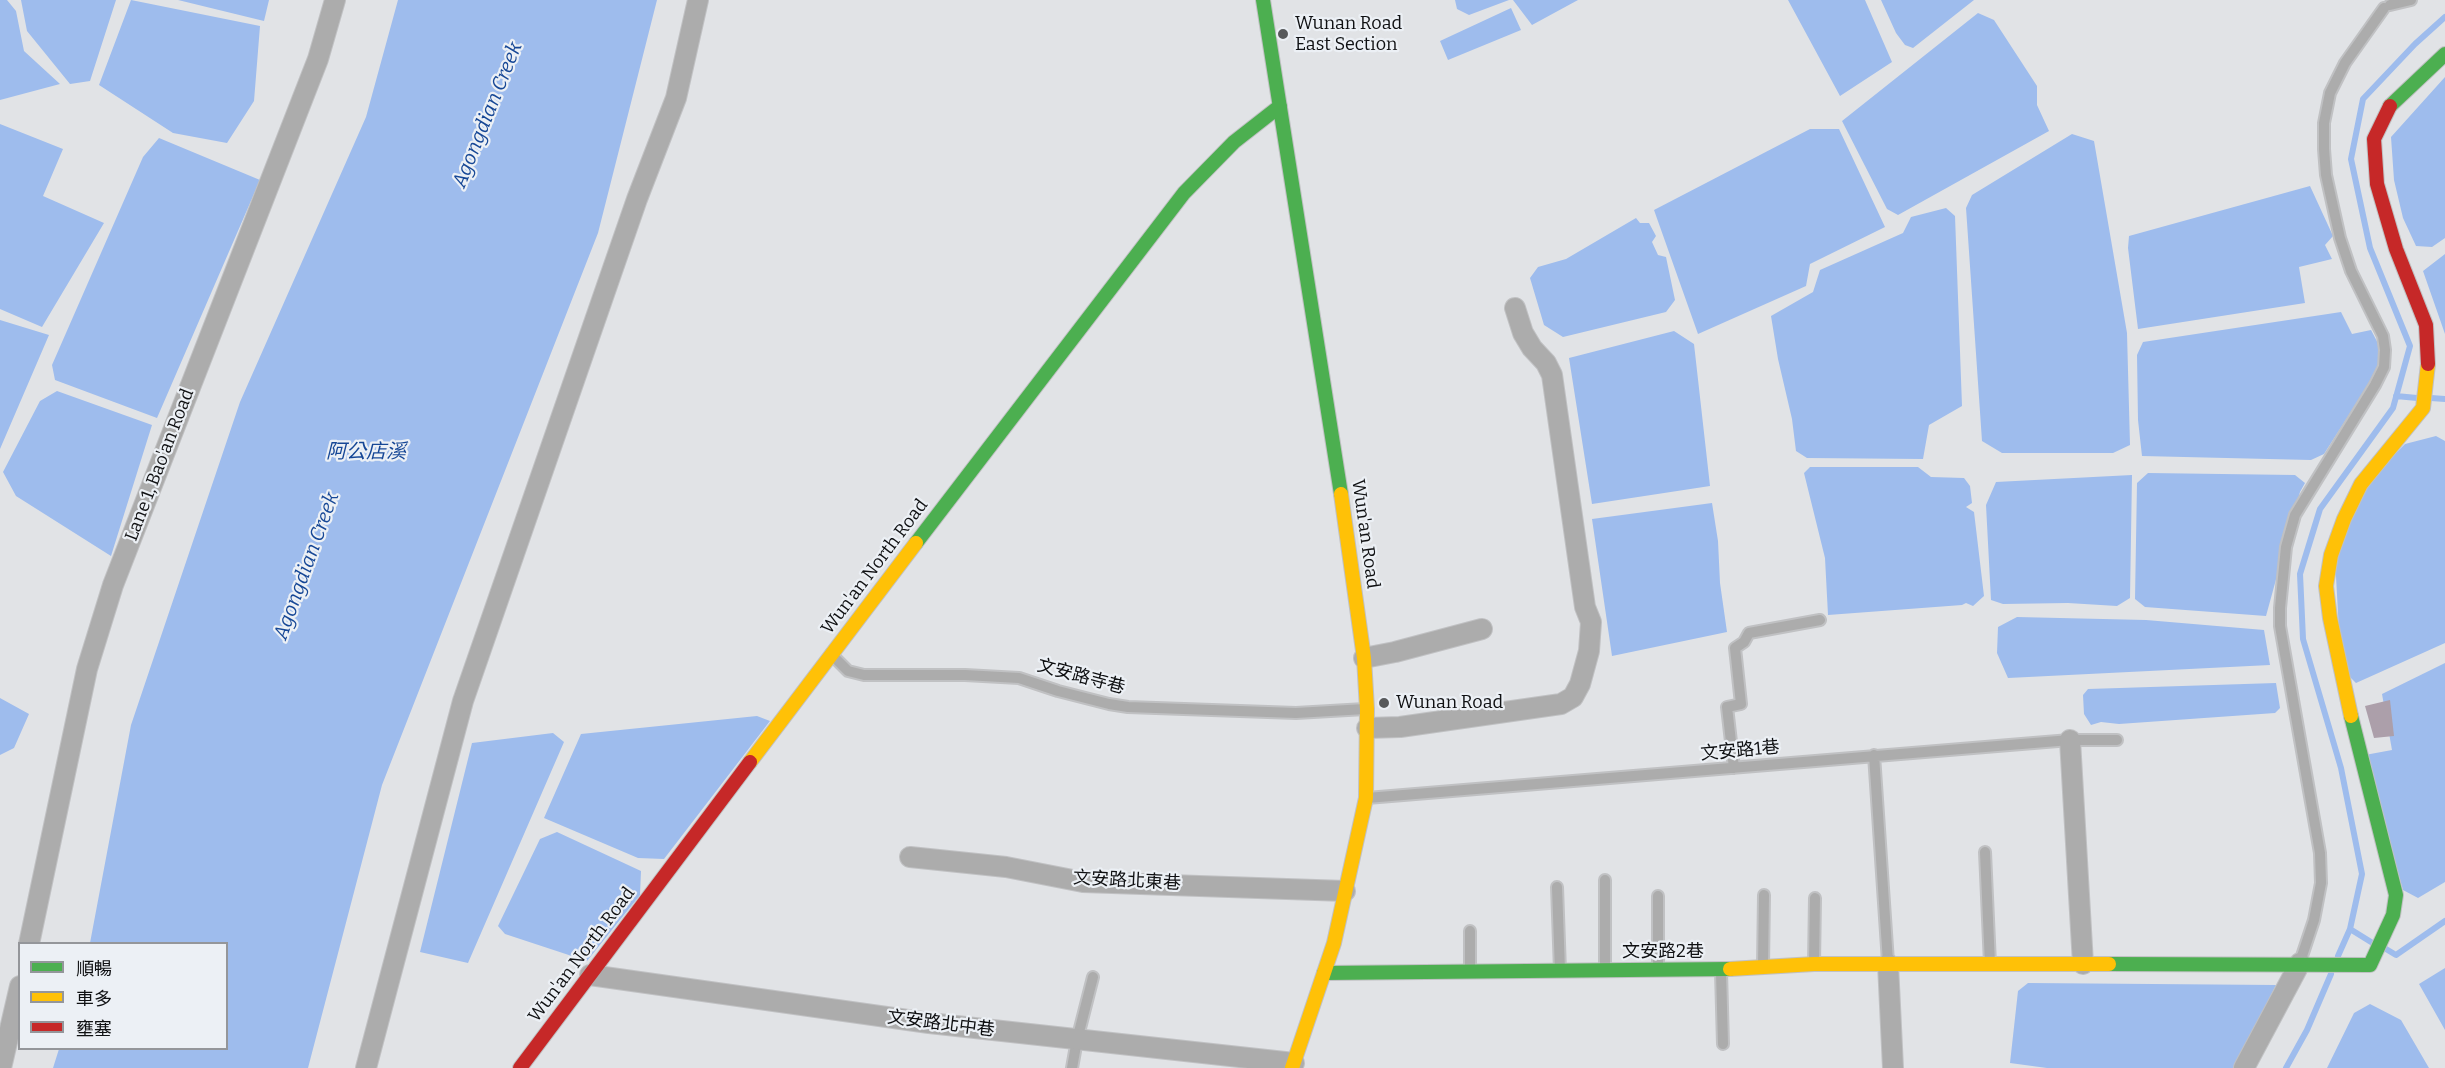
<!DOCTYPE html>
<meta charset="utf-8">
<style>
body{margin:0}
#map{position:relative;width:2445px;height:1068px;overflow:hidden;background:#e1e3e6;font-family:Bitter,"Noto Sans TC",serif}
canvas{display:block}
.legend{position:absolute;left:18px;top:942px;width:210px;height:108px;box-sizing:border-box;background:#ecf0f5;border:2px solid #94969a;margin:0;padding:8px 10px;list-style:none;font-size:18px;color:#0f1012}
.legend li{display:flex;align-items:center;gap:12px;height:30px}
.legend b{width:30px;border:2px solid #94969a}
</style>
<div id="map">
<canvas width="2445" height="1068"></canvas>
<ul class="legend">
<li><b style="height:8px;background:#4caf50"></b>順暢</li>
<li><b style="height:8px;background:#ffc107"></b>車多</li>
<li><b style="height:8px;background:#c62828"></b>壅塞</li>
</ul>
</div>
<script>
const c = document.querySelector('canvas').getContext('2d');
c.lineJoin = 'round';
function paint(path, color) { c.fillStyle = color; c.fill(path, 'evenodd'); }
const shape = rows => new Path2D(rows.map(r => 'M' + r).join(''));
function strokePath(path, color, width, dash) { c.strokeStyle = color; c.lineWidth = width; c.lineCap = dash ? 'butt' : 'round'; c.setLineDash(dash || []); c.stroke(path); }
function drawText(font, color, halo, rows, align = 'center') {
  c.font = font + ' Bitter,"Noto Sans TC",serif'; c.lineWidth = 4.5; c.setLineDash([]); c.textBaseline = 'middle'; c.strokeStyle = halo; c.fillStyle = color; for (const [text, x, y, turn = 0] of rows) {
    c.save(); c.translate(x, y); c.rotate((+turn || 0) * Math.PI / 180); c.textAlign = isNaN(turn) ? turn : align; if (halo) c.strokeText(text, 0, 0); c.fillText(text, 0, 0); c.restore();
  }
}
const water = shape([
 [0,0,7,0,16,11,24,51,60,84,0,100],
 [21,0,116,0,90,81,70,84,27,31],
 [131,0,260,26,254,101,227,143,173,133,99,85],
 [178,0,269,0,264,21],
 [398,0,657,0,598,233,382,785,308,1068,53,1068,59,1049,226,1048,226,944,90,943,131,725,240,402,366,117],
 [1455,0,1509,0,1469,15,1457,9],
 [1513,0,1578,0,1532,25],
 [1788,0,1865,0,1892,62,1840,96],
 [1881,0,1974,0,1913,48,1905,45,1896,33],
 [1511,8,1521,30,1448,60,1440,41],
 [1978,13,1994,20,2037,86,2037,105,2049,131,1898,215,1887,209,1842,121],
 [2445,77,2445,238,2432,247,2416,246,2403,218,2394,180,2391,137],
 [0,124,63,149,43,196,104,223,42,327,0,309],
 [1810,129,1839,129,1885,227,1810,264,1806,286,1698,334,1654,210],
 [2072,134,2094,141,2127,333,2130,445,2113,453,2002,453,1982,441,1966,208,1972,195],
 [159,138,260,180,157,418,55,380,52,365,143,157],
 [2310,186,2333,236,2325,245,2332,259,2299,267,2305,303,2138,329,2128,248,2129,236],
 [1946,208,1955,216,1962,406,1929,425,1923,459,1807,458,1796,451,1792,419,1778,359,1771,316,1813,292,1820,270,1903,233,1911,217],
 [1636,218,1640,223,1649,223,1656,236,1652,242,1658,255,1666,257,1675,300,1666,312,1563,337,1544,325,1530,278,1538,267,1566,259],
 [2445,254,2445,334,2423,271],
 [2341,312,2352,334,2371,330,2381,349,2379,368,2324,454,2311,460,2142,456,2138,420,2137,355,2143,342],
 [0,320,49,335,0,449],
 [1674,331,1694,344,1710,486,1592,504,1569,358],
 [57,391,152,425,111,556,16,496,3,472,40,401],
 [2436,436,2445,441,2445,643,2356,683,2341,668,2335,558,2367,482,2405,444],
 [1810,467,1918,467,1931,477,1964,478,1970,486,1972,503,1966,507,1974,512,1984,596,1973,606,1966,603,1962,605,1828,615,1825,558,1804,473],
 [2148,473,2295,475,2305,483,2300,492,2266,616,2145,607,2135,599,2137,483],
 [2132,475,2130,598,2117,606,2068,603,2003,604,1991,600,1986,505,1996,482],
 [1712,503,1718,541,1720,583,1727,632,1612,656,1592,519],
 [2017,617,2146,620,2264,630,2270,665,2008,678,1997,653,1998,627],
 [2445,663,2445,882,2418,898,2403,890,2365,755,2392,750,2382,694],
 [2276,683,2280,708,2275,713,2119,724,2101,722,2091,725,2084,714,2083,695,2088,689],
 [0,698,29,714,14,748,0,755],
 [757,716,770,721,664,859,638,858,544,818,581,734],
 [553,733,564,742,468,963,420,952,472,743],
 [557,832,641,871,640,895,587,961,505,934,498,926,540,839],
 [2445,968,2445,1030,2419,984],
 [2028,983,2276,985,2235,1068,2047,1068,2010,1063,2018,991],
 [2370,1004,2401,1020,2429,1068,2327,1068,2354,1013]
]);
const stream = shape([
 [2396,396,2417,398],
 [2431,398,2445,399],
 [2350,929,2371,942],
 [2386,949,2396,955,2445,921],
 [2338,956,2350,929,2362,874,2341,768,2303,639,2300,574,2320,509,2393,408,2410,346,2370,248,2351,159,2363,99,2415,44,2445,17],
 [2286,1068,2307,1030,2331,974]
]);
const building = shape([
 [2390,700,2394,736,2374,738,2365,706]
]);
const lane = shape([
 [2390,5,2411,0],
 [831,654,848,671,864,675,965,675,1019,678,1058,691,1109,704,1128,707,1296,713,1365,709],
 [1874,755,1888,962],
 [1734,768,1727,707,1741,704,1735,648,1744,642,1749,633,1820,620],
 [1367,798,2070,740,2117,740],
 [1985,852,1990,964],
 [1605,880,1605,970],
 [1557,887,1560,971],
 [1470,931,1470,972],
 [2300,962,2314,920,2321,883,2320,853,2280,626,2280,608,2286,547,2295,515,2375,385,2384,367,2385,350,2383,336,2351,271,2340,238,2326,175,2324,149,2324,123,2330,93,2345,63,2384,8],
 [1814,964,1815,898],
 [1763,966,1764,895],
 [1658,969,1658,896],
 [1721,972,1723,1044],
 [1072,1068,1077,1040,1093,977]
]);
const street = shape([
 [1364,658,1395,652,1482,629],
 [1367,728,1400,727,1561,704,1573,697,1580,684,1589,651,1591,622,1585,607,1552,375,1546,363,1532,348,1523,333,1515,308],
 [2070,740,2083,964],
 [910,857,1006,867,1083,882,1345,891],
 [29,944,87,669,113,585,318,59,335,0],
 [1888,964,1893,1068],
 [590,975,929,1023,1294,1063],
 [1,1068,20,986],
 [366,1068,463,701,637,199,676,98,698,0],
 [2244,1068,2300,963]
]);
const fast = shape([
 [1263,0,1341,494],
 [2390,106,2445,54],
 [916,543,1184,193,1234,142,1280,106],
 [2109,964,2370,965,2393,915,2396,895,2351,716],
 [1324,973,1730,969]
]);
const slow = shape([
 [2351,716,2330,618,2326,586,2331,555,2344,519,2361,484,2423,408,2428,364],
 [750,762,916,543],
 [1730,969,1814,964,2109,964],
 [1292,1068,1334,943,1366,798,1367,709,1364,658,1341,494]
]);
const jam = shape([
 [2390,106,2374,139,2377,184,2396,249,2426,325,2428,364],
 [520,1068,750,762]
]);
const markers = [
 [1283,34,6,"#585a5c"],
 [1384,703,6,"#585a5c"]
];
const poiNames = [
 ["Wunan Road",1295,24],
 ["East Section",1295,45],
 ["Wunan Road",1396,703]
];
const streetNames = [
 ["Lane 1, Bao'an Road",160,465,-69],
 ["Wun'an Road",1365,534,82],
 ["Wun'an North Road",875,567,-53],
 ["文安路寺巷",1081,677,15],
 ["文安路1巷",1740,751,-5],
 ["文安路北東巷",1127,881,3],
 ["文安路2巷",1663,952],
 ["Wun'an North Road",582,955,-53],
 ["文安路北中巷",941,1024,7]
];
const waterNames = [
 ["Agongdian Creek",488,115,-68],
 ["阿公店溪",366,452],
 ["Agongdian Creek",307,566,-70]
];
paint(water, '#9ebced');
strokePath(stream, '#9ebced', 6);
paint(building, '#ac9faa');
strokePath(lane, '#c0c1c3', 14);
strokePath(street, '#c0c1c3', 22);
strokePath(fast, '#c0c1c3', 16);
strokePath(slow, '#c0c1c3', 16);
strokePath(jam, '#c0c1c3', 16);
strokePath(lane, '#acacac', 10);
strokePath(street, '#acacac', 20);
strokePath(fast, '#4caf50', 14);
strokePath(slow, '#ffc107', 14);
strokePath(jam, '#c62828', 14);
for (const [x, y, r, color] of markers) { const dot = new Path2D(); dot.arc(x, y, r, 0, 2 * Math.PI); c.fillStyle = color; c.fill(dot); strokePath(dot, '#ecf0f5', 2); }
drawText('18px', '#0f1012', '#ecf0f5', poiNames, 'left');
drawText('18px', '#0f1012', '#ecf0f5', streetNames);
drawText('italic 20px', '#164796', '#ecf0f5', waterNames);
</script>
